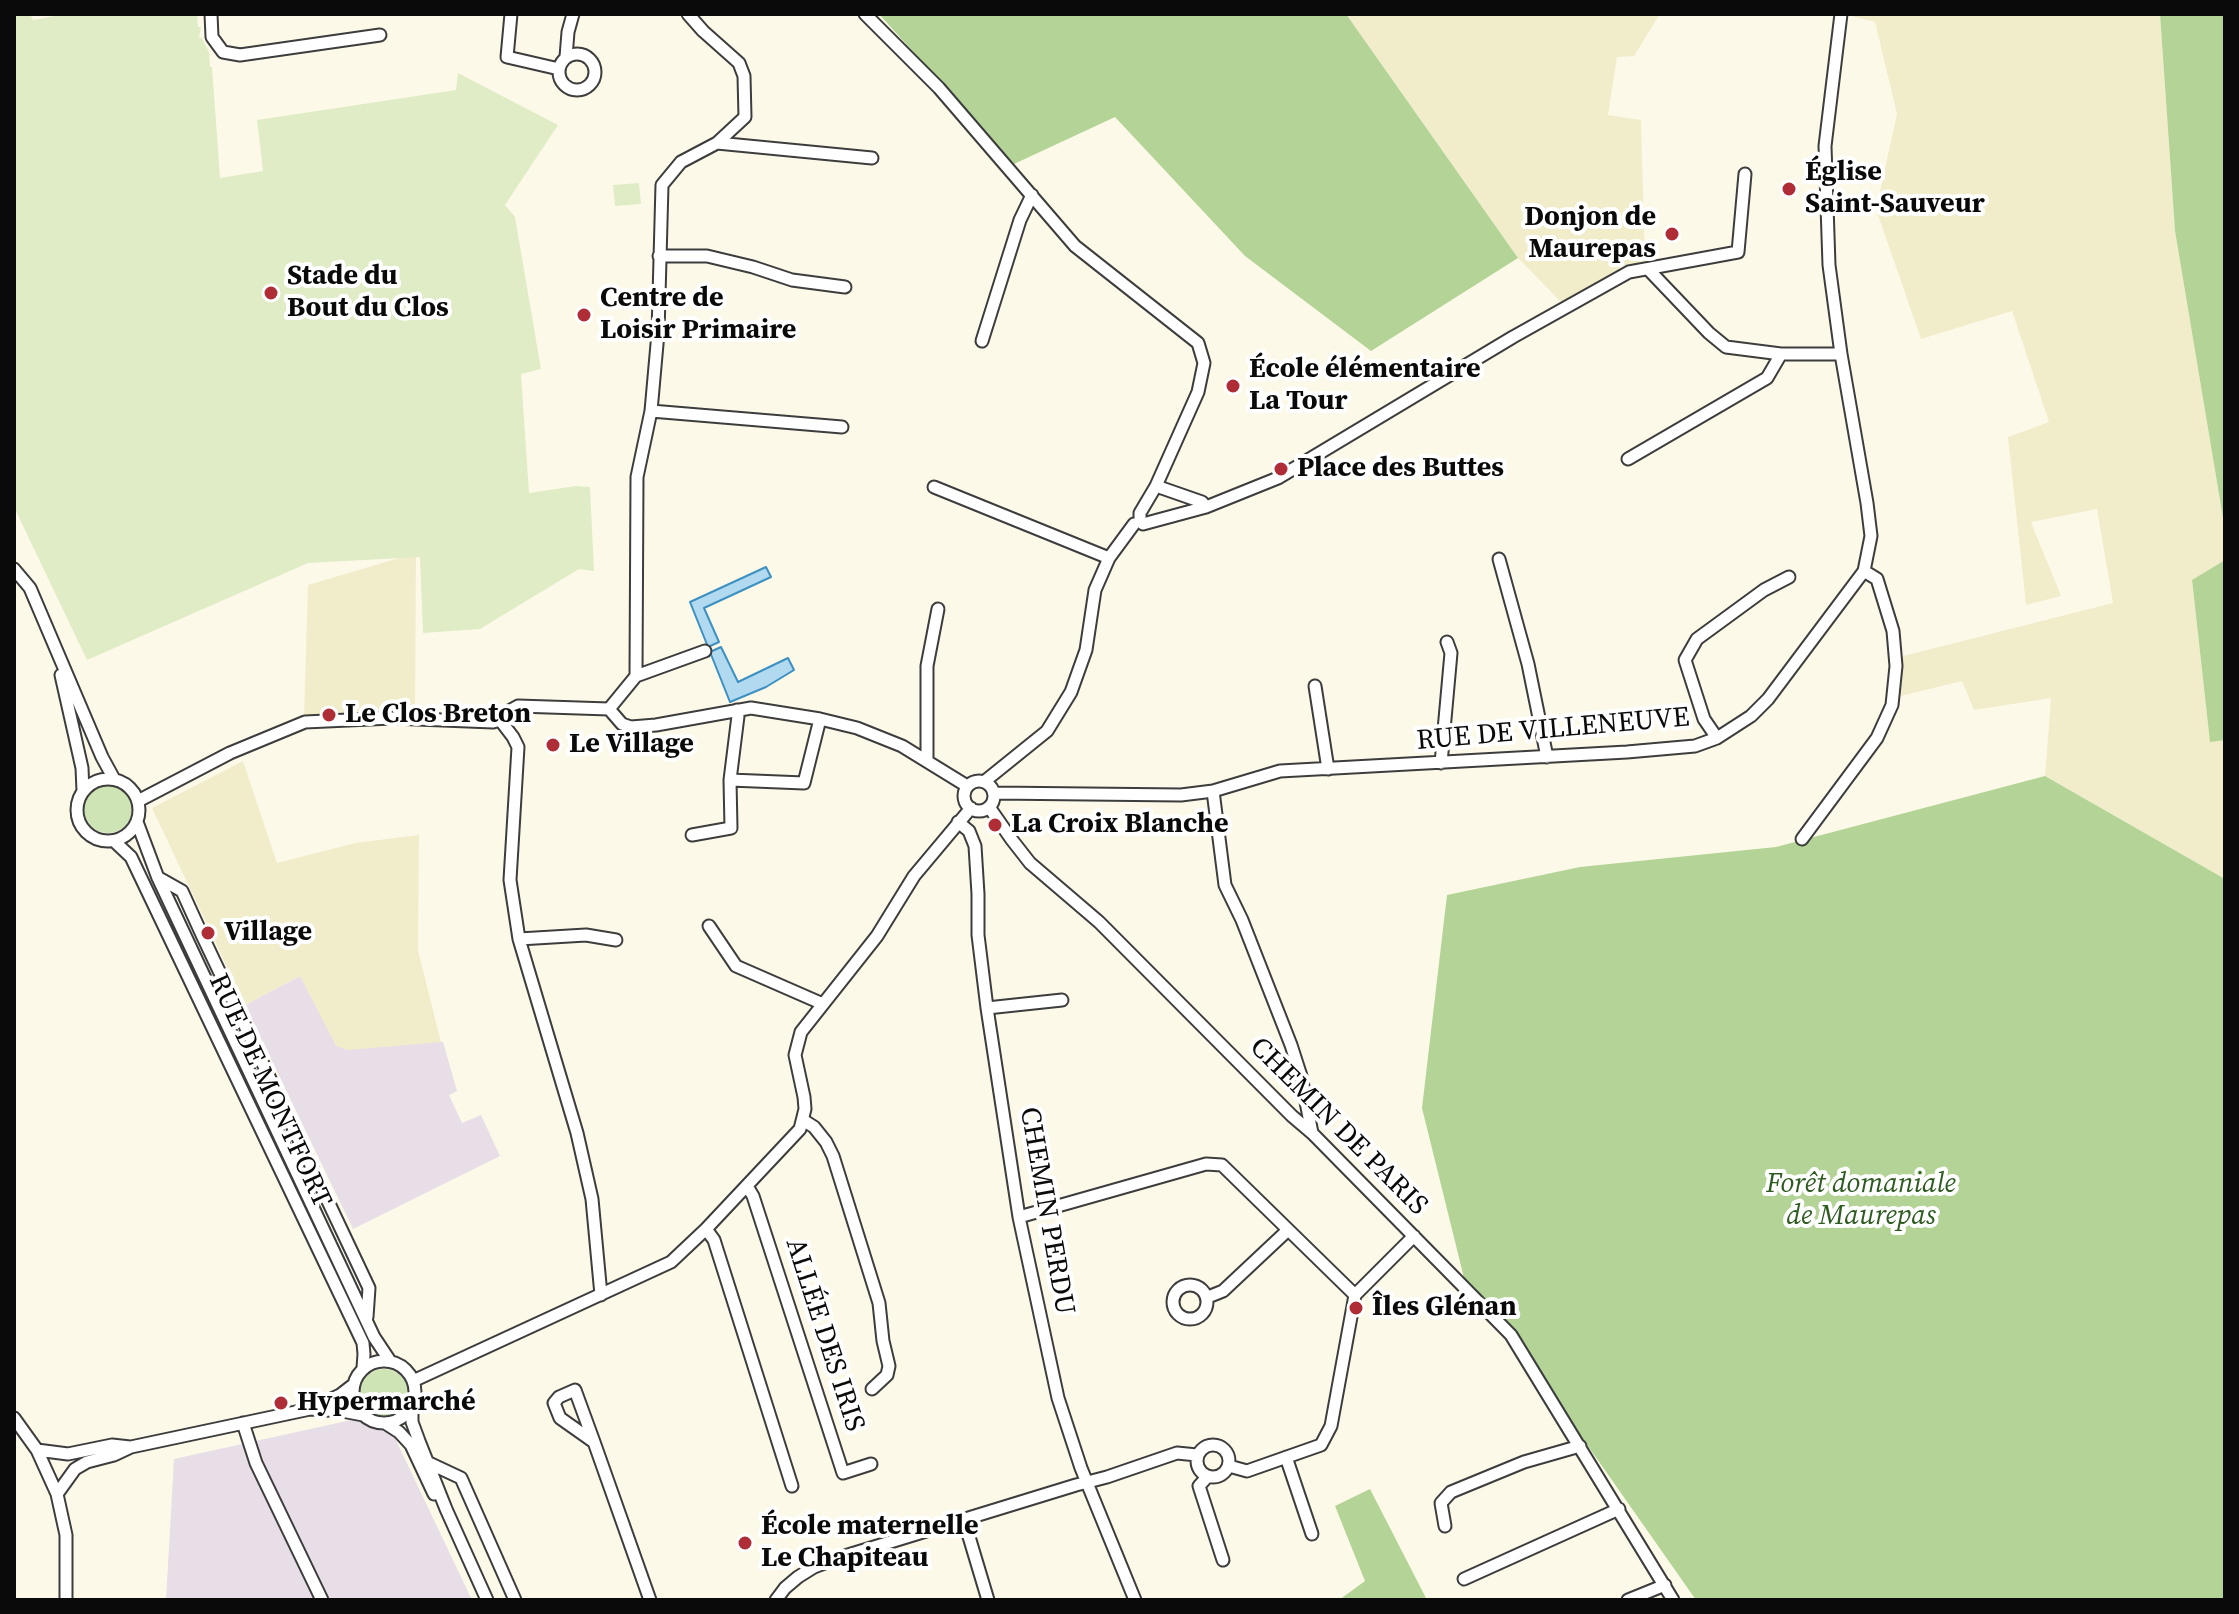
<!DOCTYPE html>
<meta charset="utf-8">
<style>
body{margin:0}
#map{position:relative;width:2239px;height:1614px;overflow:hidden;background:#fdf9e8;font-family:"Source Serif 4",serif}
canvas{display:block}
.frame{position:absolute;inset:0;border:16px solid #0a0a0a;pointer-events:none}
</style>
<div id="map">
<canvas width="2239" height="1614"></canvas>
<div class="frame"></div>
</div>
<script>
const c = document.querySelector('canvas').getContext('2d');
c.lineJoin = 'round';
function paint(path, color) { c.fillStyle = color; c.fill(path, 'evenodd'); }
const shape = rows => new Path2D(rows.map(r => 'M' + r).join(''));
function strokePath(path, color, width, dash) { c.strokeStyle = color; c.lineWidth = width; c.lineCap = dash ? 'butt' : 'round'; c.setLineDash(dash || []); c.stroke(path); }
function drawText(font, color, halo, rows, align = 'center') {
  c.font = font + ' "Source Serif 4",serif'; c.lineWidth = 8; c.setLineDash([]); c.textBaseline = 'middle'; c.strokeStyle = halo; c.fillStyle = color; for (const [text, x, y, turn = 0] of rows) {
    c.save(); c.translate(x, y); c.rotate((+turn || 0) * Math.PI / 180); c.textAlign = isNaN(turn) ? turn : align; if (halo) c.strokeText(text, 0, 0); c.fillText(text, 0, 0); c.restore();
  }
}
const industrial = shape([
 [300,976,441,1042,443,1042,457,1091,449,1095,462,1123,481,1115,500,1156,353,1229,245,1005],
 [383,1413,472,1600,166,1600,174,1459]
]);
const farmland = shape([
 [1346,14,1660,14,1634,56,1617,57,1608,115,1641,120,1645,263,1562,303,1518,258],
 [1843,14,2160,14,2175,231,2225,530,2225,560,2192,581,2210,741,2225,740,2225,879,2045,776,2051,698,1974,710,1962,681,1897,697,1903,656,2113,603,2097,509,2031,522,2061,596,2026,605,2008,437,2049,422,2012,311,1921,339,1876,209,1897,114,1875,22],
 [416,553,415,711,304,718,308,585],
 [243,761,277,863,355,843,419,835,418,950,441,1042,348,1050,336,1046,300,976,245,1005,152,808]
]);
const green = shape([
 '84 809a24 24 0 1 1 48 0a24 24 0 1 1-48 0Z',
 '360 1393a24 24 0 1 1 48 0a24 24 0 1 1-48 0Z'
]);
const forest = shape([
 [879,14,1346,14,1518,258,1371,351,1245,256,1115,117,1014,164],
 [2160,14,2225,14,2225,530,2175,231],
 [2225,560,2225,740,2210,742,2192,580],
 [2045,776,2225,879,2225,1600,1696,1600,1522,1352,1466,1286,1422,1108,1447,895,1580,867,1776,847],
 [1370,1489,1427,1600,1339,1600,1365,1581,1335,1506]
]);
const pitch = shape([
 [14,14,30,14,33,20,65,14,197,14,198,27,201,27,199,38,202,38,209,52,210,67,212,67,220,178,263,171,257,120,456,90,458,73,558,125,505,205,515,217,541,369,521,374,529,493,576,486,590,487,594,571,579,569,480,629,423,633,420,557,308,563,87,660,14,507],
 [639,183,641,204,615,206,613,185]
]);
const water = shape([
 [766,567,771,577,704,608,719,642,708,647,690,602,766,567],
 [721,647,738,682,788,658,794,670,766,687,730,702,710,652,721,647]
]);
const minor = shape([
 [211,14,212,37,223,52,240,55,380,35],
 [511,14,507,57,559,69],
 [865,14,939,88,1075,246,1198,343,1204,363,1198,392,1156,486,1140,513,1140,517],
 '559 72a18 18 0 1 1 36 0a18 18 0 1 1-36 0Z',
 [566,57,568,32,573,14],
 [717,143,872,158],
 [659,256,707,256,753,267,792,280,845,287],
 [1648,269,1709,333,1726,347,1781,354,1841,354],
 [982,341,1020,220,1032,195],
 [651,411,842,427],
 [1628,459,1767,378,1781,354],
 [1156,486,1202,502,1206,507],
 [934,487,1109,558],
 [1143,524,1206,507,1278,478,1513,337,1629,272,1738,252,1745,174],
 [1499,559,1528,664,1547,757],
 [14,569,30,588,102,757,114,779],
 [61,675,82,768,83,791],
 [636,676,705,651],
 [1315,686,1328,769],
 [609,709,636,676,637,477,651,411,658,333,662,185,681,162,717,143,745,117,744,76,739,63,703,31,688,14],
 [609,709,622,724,631,727,656,725,751,708,820,719,857,728,902,746,967,786],
 [500,720,513,737,518,747,510,880,519,939,577,1133,592,1199,601,1295],
 [500,720,509,711,518,706,609,709],
 [1717,738,1704,719,1685,660,1697,639,1764,590,1789,577],
 [927,760,927,666,938,609],
 [1441,763,1451,653,1447,642],
 '77 810a31 31 0 1 1 62 0a31 31 0 1 1-62 0Z',
 [730,780,804,783,820,719],
 [985,781,1047,731,1071,692,1086,650,1095,590,1109,558,1134,524],
 '964 796a15 15 0 1 1 30 0a15 15 0 1 1-30 0Z',
 [1213,791,1225,885,1242,920,1291,1045,1301,1076,1312,1133],
 [994,793,1181,795,1213,791,1280,771,1627,752,1695,746,1717,738,1751,716,1768,699,1864,571,1871,536,1867,503,1841,354,1829,265,1825,146,1841,14],
 [138,801,230,753,305,722,392,718,493,722,500,720],
 [989,807,1012,840,1030,863,1099,922,1292,1116,1312,1133,1511,1335,1673,1600],
 [137,822,158,878,374,1337,390,1361],
 [958,822,969,831,975,846,978,894,978,935,987,1008,1019,1217,1058,1398,1081,1468,1135,1600],
 [692,835,731,828,730,780,738,716,737,710],
 [1802,839,1877,738,1892,705,1896,666,1893,631,1877,579,1864,571],
 [114,841,131,857,363,1343,364,1354,363,1368],
 [159,878,182,891,202,935,369,1288,367,1317],
 [709,926,736,966,823,1004],
 [519,939,586,935,616,940],
 [987,1008,1062,1000],
 [803,1120,814,1127,826,1142,833,1156,879,1303,883,1341,889,1366,887,1375,872,1389],
 [747,1186,753,1196,843,1473,871,1464],
 [1019,1217,1206,1164,1222,1165,1355,1295],
 [706,1229,714,1240,792,1486],
 '1173 1302a17 17 0 1 1 34 0a17 17 0 1 1-34 0Z',
 [1208,1297,1223,1291,1288,1230],
 '353 1392a31 31 0 1 1 62 0a31 31 0 1 1-62 0Z',
 [413,1381,658,1268,671,1262,706,1229,800,1129,805,1109,804,1097,795,1055,801,1032,877,936,914,876,971,808],
 [412,1407,412,1422,419,1441,446,1509,487,1600],
 [310,1409,342,1411,363,1415],
 [14,1418,37,1450,57,1494,66,1535,66,1600],
 [243,1423,256,1463,322,1600],
 [385,1423,399,1432,411,1445,434,1494],
 [594,1442,560,1418,554,1403,559,1397,575,1390,594,1442,650,1600],
 '1197 1461a16 16 0 1 1 32 0a16 16 0 1 1-32 0Z',
 [37,1450,68,1454,112,1445,130,1447],
 [1286,1457,1312,1534],
 [429,1463,461,1478,515,1600],
 [1229,1466,1247,1471,1321,1445,1331,1426,1355,1295,1414,1236],
 [1208,1476,1199,1486,1223,1560],
 [57,1494,75,1469,87,1462,114,1455,131,1447,310,1409,340,1395,353,1385],
 [964,1520,988,1600],
 [1445,1526,1441,1503,1451,1492,1524,1462,1580,1446],
 [1464,1579,1619,1509],
 [776,1600,785,1588,798,1577,814,1567,835,1559,1076,1485,1107,1477,1177,1453,1197,1455],
 [1628,1600,1665,1585]
]);
const markers = [
 [1789,189,8,"#ae2d36"],
 [1672,234,8,"#ae2d36"],
 [271,293,8,"#ae2d36"],
 [584,315,8,"#ae2d36"],
 [1233,386,8,"#ae2d36"],
 [1281,469,8,"#ae2d36"],
 [329,715,8,"#ae2d36"],
 [553,745,8,"#ae2d36"],
 [995,825,8,"#ae2d36"],
 [208,933,8,"#ae2d36"],
 [1356,1308,8,"#ae2d36"],
 [281,1403,8,"#ae2d36"],
 [745,1543,8,"#ae2d36"]
];
const poiNames = [
 ["Église",1805,173],
 ["Saint-Sauveur",1805,205],
 ["Donjon de",1656,218,"right"],
 ["Maurepas",1656,250,"right"],
 ["Stade du",287,277],
 ["Bout du Clos",287,309],
 ["Centre de",600,299],
 ["Loisir Primaire",600,331],
 ["École élémentaire",1249,370],
 ["La Tour",1249,402],
 ["Place des Buttes",1297,469],
 ["Le Clos Breton",345,715],
 ["Le Village",569,745],
 ["La Croix Blanche",1011,825],
 ["Village",224,933],
 ["Îles Glénan",1372,1308],
 ["Hypermarché",297,1403],
 ["École maternelle",761,1527],
 ["Le Chapiteau",761,1559]
];
const streetNames = [
 ["RUE DE VILLENEUVE",1553,730,-5],
 ["RUE DE MONTFORT",269,1091,65],
 ["CHEMIN DE PARIS",1338,1127,45],
 ["CHEMIN PERDU",1046,1211,80],
 ["ALLÉE DES IRIS",824,1335,72]
];
const parkNames = [
 ["Forêt domaniale",1861,1185],
 ["de Maurepas",1861,1217]
];
paint(industrial, '#e7dee8');
paint(farmland, '#f1edcb');
paint(green, '#cee4b5');
paint(forest, '#b3d496');
paint(pitch, '#e0ecc6');
paint(water, '#b1daf1');
strokePath(water, '#3d90c2', 2);
strokePath(minor, '#3d3d3d', 15);
strokePath(minor, '#fff', 11);
for (const [x, y, r, color] of markers) { const dot = new Path2D(); dot.arc(x, y, r, 0, 2 * Math.PI); c.fillStyle = color; c.fill(dot); strokePath(dot, '#fff', 3); }
drawText('bold 28px', '#0a0a0a', '#fff', poiNames, 'left');
drawText('28px', '#0a0a0a', '#fff', streetNames);
drawText('italic 28px', '#2e5b20', '#fff', parkNames);
</script>
